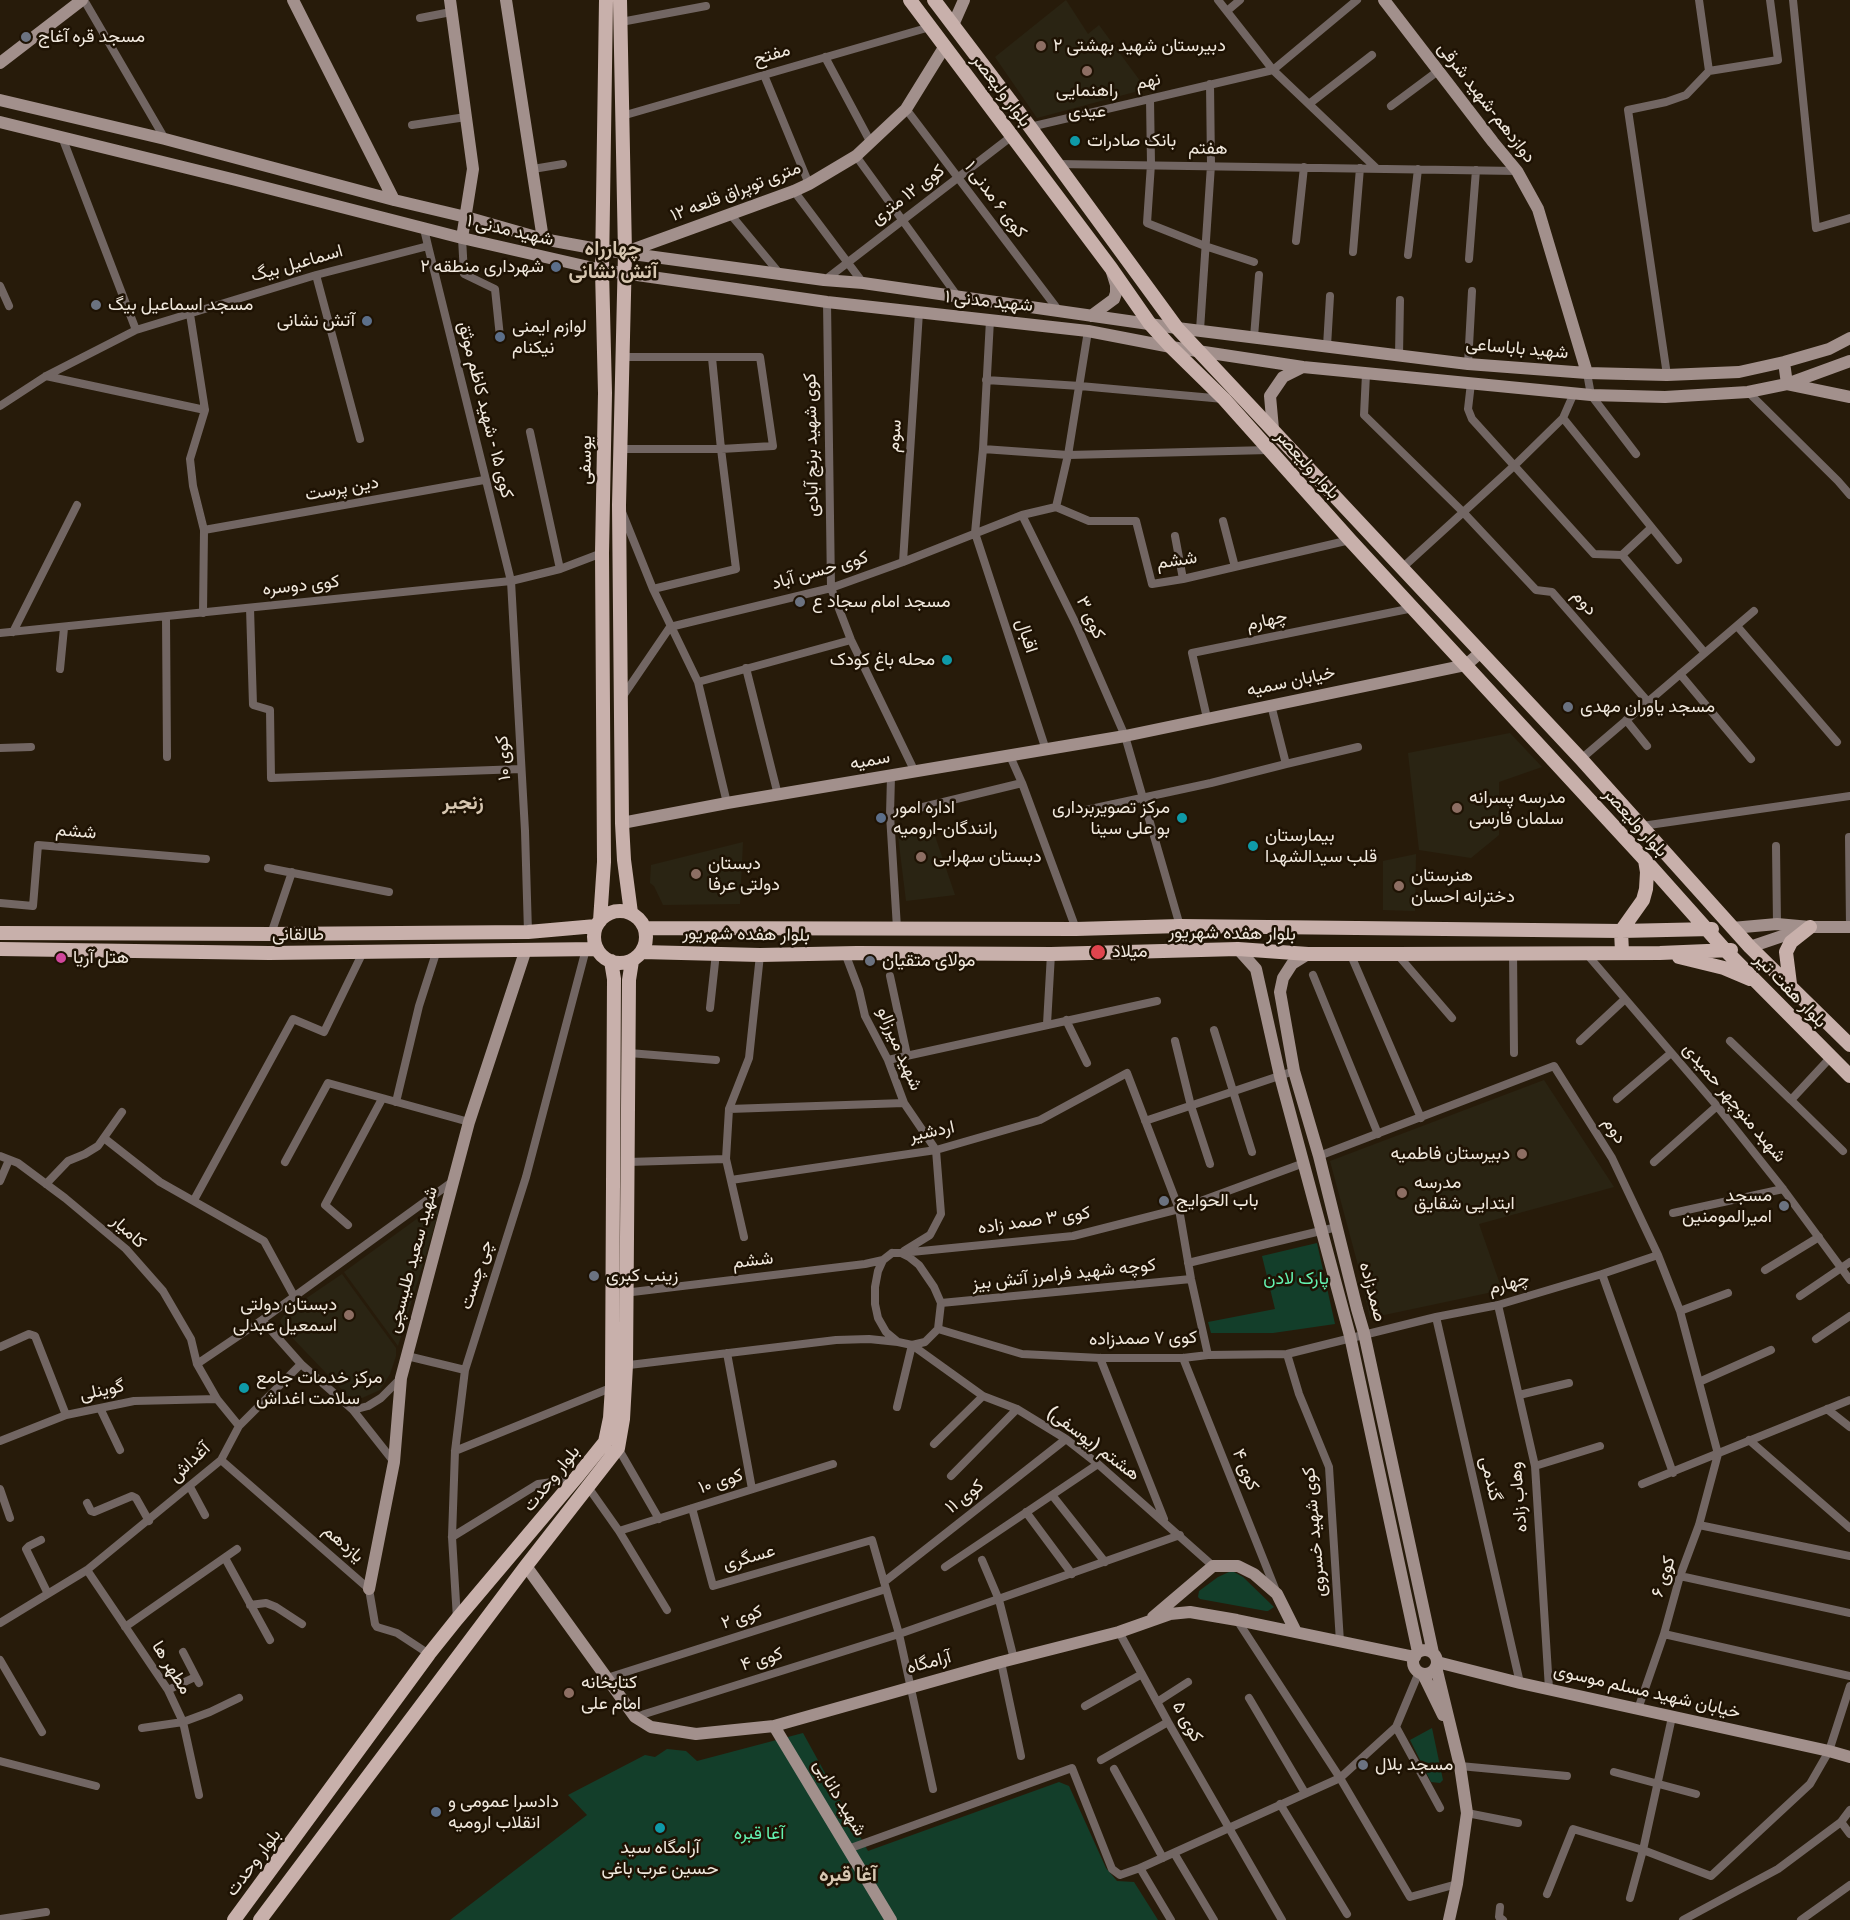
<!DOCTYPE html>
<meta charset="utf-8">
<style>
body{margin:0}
canvas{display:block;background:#271b0a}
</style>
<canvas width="1850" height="1920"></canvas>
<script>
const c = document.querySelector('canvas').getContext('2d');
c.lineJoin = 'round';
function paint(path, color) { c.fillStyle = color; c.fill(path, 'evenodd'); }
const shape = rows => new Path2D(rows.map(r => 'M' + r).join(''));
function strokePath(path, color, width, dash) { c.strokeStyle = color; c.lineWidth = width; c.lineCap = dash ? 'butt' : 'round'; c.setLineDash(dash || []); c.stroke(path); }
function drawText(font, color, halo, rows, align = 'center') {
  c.font = font + ' Signika,Vazirmatn,sans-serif'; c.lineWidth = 5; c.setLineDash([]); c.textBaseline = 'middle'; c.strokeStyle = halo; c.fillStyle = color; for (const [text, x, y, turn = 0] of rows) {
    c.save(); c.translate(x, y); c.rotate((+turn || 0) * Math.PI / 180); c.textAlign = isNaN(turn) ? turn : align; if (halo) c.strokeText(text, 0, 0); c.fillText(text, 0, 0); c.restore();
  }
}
const education = shape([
 [1066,0,1088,34,1099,25,1146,89,1037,118,995,57],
 [1510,733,1542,767,1499,782,1499,835,1471,858,1419,850,1408,753],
 [934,833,955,895,906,901,898,836],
 [743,842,740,904,663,905,654,886,650,883,651,865],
 [1416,854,1415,911,1383,910,1383,861],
 [1544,1080,1614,1187,1479,1224,1502,1290,1370,1318,1359,1269,1330,1161],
 [433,1207,439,1211,398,1346,344,1272],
 [342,1274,396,1348,396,1356,390,1374,380,1390,362,1398,348,1396,283,1328,280,1321,286,1312]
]);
const green = shape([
 [1317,1243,1335,1324,1273,1333,1211,1333,1208,1322,1275,1309,1262,1256],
 [1229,1572,1234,1572,1243,1577,1274,1607,1268,1611,1266,1611,1200,1599,1198,1597,1199,1591,1218,1577],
 [1432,1728,1443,1780,1440,1783,1431,1782,1410,1740],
 [803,1733,868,1851,1059,1782,1069,1786,1106,1868,1117,1881,1134,1882,1158,1920,450,1920,587,1815,568,1795,645,1755,655,1757,667,1749,686,1751,697,1761]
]);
const street = shape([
 [84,0,165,139],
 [1218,0,1273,70,1376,168],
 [1699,0,1709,71],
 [1793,0,1816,228,1850,218],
 [1227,11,1240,0],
 [420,18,451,12],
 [621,22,706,6],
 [825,57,871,143],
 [764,75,809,184],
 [1150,99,1151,164,1147,223,1205,246,1254,262],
 [1309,104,1372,55],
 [1391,106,1438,71],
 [906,109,1059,311],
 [622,116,930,27],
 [412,125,466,117],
 [1030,127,1273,70,1357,0],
 [62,137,136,330],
 [856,156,958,297],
 [1057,164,1517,171],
 [533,169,563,164],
 [794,191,863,283],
 [731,215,780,274],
 [462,238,464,274,495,289,500,337],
 [1296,241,1304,167],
 [428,246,511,581,525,831,528,932],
 [1353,252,1360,168],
 [1408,255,1418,169],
 [1469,259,1476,170],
 [316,275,360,439],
 [825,280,1012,136],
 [0,286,9,306],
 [827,302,831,588,851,640,915,772],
 [190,314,205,410,190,459,193,486,204,530,203,613],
 [990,320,983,449,975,533,1046,750],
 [1200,330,1211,165,1210,84],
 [1254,337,1259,275],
 [1327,346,1330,296],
 [1399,355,1400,300],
 [1468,364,1472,291],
 [1587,373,1591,395,1636,454],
 [1366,374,1364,415,1463,512,1536,590,1552,592,1648,702],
 [1667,375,1628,110,1666,102,1686,95,1709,71,1778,60,1770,0],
 [46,376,205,410],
 [986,380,1080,386,1224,399],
 [1471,383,1468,409,1472,419,1594,554,1622,555],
 [1748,392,1838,481,1850,495],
 [0,406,46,376,136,330,316,275,428,246,424,229],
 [1563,418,1678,560],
 [530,432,560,569],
 [619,449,721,449,773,446,760,357,623,357],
 [983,449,1068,455,1269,450],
 [1056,507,1089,521,1136,521,1152,584,1183,579,1350,540],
 [1056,507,1068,455,1088,331],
 [622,512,653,589,698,682,727,803],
 [1022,515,1077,626,1125,736,1180,926],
 [1223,521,1235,567],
 [204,530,484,480],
 [1175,536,1183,579],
 [1622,555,1705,653],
 [1622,555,1651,528],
 [903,562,919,312],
 [1402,568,1515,465,1563,418,1574,393],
 [653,589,736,569,721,449,712,358],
 [250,608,253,705,270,710,271,778,521,769],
 [166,617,167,757],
 [1737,626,1837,742],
 [13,632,77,505],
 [0,633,511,581,560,569,602,553],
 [746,668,778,795],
 [60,669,64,628],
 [1680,674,1751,759],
 [698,682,851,640],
 [623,696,670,627,831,588,903,562,1022,515,1056,507],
 [1207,718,1192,653,1413,608],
 [1626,720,1647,746],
 [0,748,31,747],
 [1010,756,1022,783,1076,929],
 [1581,759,1754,611],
 [1286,764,1358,747],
 [891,776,890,815,897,928],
 [1086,810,1211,783,1286,764,1271,705],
 [890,815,1022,783],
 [1642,826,1850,796],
 [1849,837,1850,926],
 [1776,846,1777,924],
 [268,868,389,892],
 [0,903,33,906,38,845,206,859],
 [271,934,292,872],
 [1513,952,1514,1053],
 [1585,952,1717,1106,1783,1189,1850,1280],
 [845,953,859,990,865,1016,888,1060,904,1103,936,1150,941,1214,930,1235,904,1251],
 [1350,953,1421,1118],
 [1397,954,1452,1018],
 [1313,975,1378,1134],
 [890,976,907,1055],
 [710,1008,716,953],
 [1066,1020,1087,1063],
 [1047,1024,1051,954],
 [1214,1030,1252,1152],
 [1175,1041,1191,1106,1210,1164],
 [1580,1041,1625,999],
 [1730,1041,1791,1100,1830,1058],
 [629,1053,716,1060],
 [888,1060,1157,1001],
 [1617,1099,1671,1053],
 [1791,1100,1843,1151],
 [396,1102,419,1006,437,950],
 [729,1109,904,1103],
 [1145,1121,1294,1071],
 [104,1138,160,1182,264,1241,294,1296],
 [0,1156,18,1163,65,1198,126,1249,163,1291,191,1339,197,1364,217,1399,239,1426],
 [1319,1156,1554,1066,1612,1158,1658,1255,1680,1311,1718,1454,1699,1525,1680,1576,1664,1634,1638,1709],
 [285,1162,328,1083,469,1122],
 [628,1162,726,1159],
 [1654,1162,1717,1106],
 [731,1180,936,1150,1040,1120,1127,1073,1179,1209,1191,1279,1208,1355],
 [0,1181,9,1160],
 [46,1184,68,1161,85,1154,98,1146,122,1112],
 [194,1200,293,1019,324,1032,363,952],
 [1673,1213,1783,1189],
 [348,1225,325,1205,382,1099],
 [744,1237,726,1159,729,1109,749,1058,760,955],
 [892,1253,901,1253,909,1257,919,1265,934,1287,941,1303,938,1329,925,1342,912,1345,898,1342,886,1332,878,1318,875,1304,875,1287,878,1271,883,1260,892,1253],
 [901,1253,1073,1236,1179,1209,1304,1163],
 [1188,1263,1337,1227],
 [1765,1270,1819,1237],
 [1602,1274,1673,1473],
 [624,1293,865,1264,883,1260],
 [1800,1296,1850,1262],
 [941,1303,1191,1279],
 [1498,1305,1535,1466,1549,1689],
 [1680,1311,1728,1293],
 [1436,1317,1520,1683],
 [262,1320,301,1364],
 [938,1329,1022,1354,1100,1358,1183,1358,1208,1355,1287,1354,1436,1317,1498,1305,1602,1274,1658,1255],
 [1816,1339,1850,1316],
 [0,1347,29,1334,35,1336,66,1415],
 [727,1353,752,1489],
 [1287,1354,1299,1394,1329,1467,1340,1642],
 [407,1356,465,1370],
 [1100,1358,1164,1519],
 [1183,1358,1276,1591],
 [197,1364,262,1320,452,1182],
 [621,1366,836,1340,869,1339,898,1342],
 [1699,1382,1771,1350],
 [1519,1395,1569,1383],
 [897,1407,912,1345,983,1396,1017,1409,1066,1439,1098,1464,1213,1566],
 [100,1408,120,1450],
 [1827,1409,1850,1427],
 [353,1410,368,1406,381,1398,401,1378],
 [1749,1440,1850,1528],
 [0,1441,66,1415,134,1401,217,1399],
 [934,1444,983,1396],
 [618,1448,659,1519],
 [455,1451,613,1387],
 [221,1460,369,1589,375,1624,377,1627,397,1633,429,1654],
 [1535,1466,1600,1446],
 [951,1476,1017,1409],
 [1642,1484,1850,1400],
 [190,1487,205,1515],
 [588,1487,619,1531,667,1610],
 [0,1489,10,1518],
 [1052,1495,1105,1562],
 [87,1503,91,1511,94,1512,132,1496,136,1498,149,1521],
 [692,1508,713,1586,872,1540,899,1634,933,1789],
 [1026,1512,1072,1574],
 [1699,1525,1850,1556],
 [619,1531,833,1464],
 [452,1537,538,1484,574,1479],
 [41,1540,29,1546,26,1549,48,1594],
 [225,1558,270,1640],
 [982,1560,999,1600,1014,1659],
 [945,1567,1098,1464],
 [87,1570,168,1690,183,1722,199,1795],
 [1680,1576,1850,1613],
 [884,1582,1066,1439],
 [250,1605,266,1603,276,1607,302,1624],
 [457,1619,452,1537,455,1451,465,1370,526,1177,586,949],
 [1237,1620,1340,1778,1410,1897,1457,1884],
 [0,1623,87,1570,221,1460,239,1426,301,1364,353,1410,394,1462],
 [125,1627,237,1549],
 [1119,1632,1168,1722,1282,1920],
 [1664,1634,1850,1676],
 [183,1652,199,1683],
 [0,1660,42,1732],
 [1001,1662,1021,1756],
 [607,1678,886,1589],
 [168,1690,195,1677],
 [1249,1698,1305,1793],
 [1157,1702,1188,1682],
 [1085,1706,1142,1674],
 [635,1717,899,1634,1180,1535],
 [1396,1727,1440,1808],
 [142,1728,183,1722,210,1712,239,1698],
 [1101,1760,1168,1722],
 [0,1761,96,1786],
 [1460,1766,1567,1776],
 [1114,1769,1163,1858],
 [1614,1772,1696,1794],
 [1280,1804,1347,1914],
 [1467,1813,1518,1823],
 [1841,1822,1850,1834],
 [848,1849,1072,1768,1112,1869,1120,1875,1140,1868,1171,1920],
 [1174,1853,1214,1920],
 [1140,1868,1340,1778,1396,1727,1419,1672],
 [1547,1894,1573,1829,1643,1850,1711,1876,1810,1784,1829,1751,1850,1686],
 [1630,1898,1643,1850,1672,1717],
 [1500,1907,1499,1917,1503,1920],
 [0,1919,46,1912],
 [1683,1920,1778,1869,1841,1822,1850,1810],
 [1801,1920,1850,1885]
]);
const secondary = shape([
 [293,0,394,200],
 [450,0,473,169,462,238],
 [506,0,543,239],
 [1384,0,1493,142,1517,171,1538,209,1587,373],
 [953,25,964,0],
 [0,63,82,0],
 [0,100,165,139,394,200,466,217,543,239,603,250,824,280,863,283,1177,328,1468,364,1587,373,1667,375,1739,372,1784,362,1829,349,1850,338],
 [0,122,236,180,462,238,602,270,827,302,1088,331,1171,347,1303,367,1591,395,1665,397,1748,392,1787,384,1850,361],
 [629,251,794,191,809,184,856,156,906,109,945,46],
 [1091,316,1114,299,1116,293,1116,285,1112,272],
 [1784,362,1787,384,1850,397],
 [1273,429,1270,396,1283,377,1303,367],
 [622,823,727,803,1125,736,1466,665,1481,652],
 [1732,928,1777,924,1810,927,1850,927],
 [1750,947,1806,928],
 [1238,949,1256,969,1280,1076,1350,1336,1418,1652],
 [1308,954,1292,964,1283,978,1280,992,1294,1071,1319,1156,1357,1309,1364,1333,1433,1653],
 [526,1566,635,1717,651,1727,696,1734,774,1726,1001,1662,1119,1632,1170,1614,1190,1612,1237,1620,1415,1657],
 [369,1589,394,1462,401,1378,469,1122,526,949],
 [1153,1617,1213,1566,1238,1566,1254,1574,1277,1594,1296,1632],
 '1413 1662a12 12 0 1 1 24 0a12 12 0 1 1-24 0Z',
 [1437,1662,1520,1683,1829,1751,1850,1757],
 [1436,1667,1460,1766,1467,1813,1457,1884,1449,1920],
 [1423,1674,1443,1715],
 [774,1726,891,1920]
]);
const primary = shape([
 [620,0,625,253,619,505,622,823,624,860,631,913],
 [910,0,1111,268,1150,324,1171,347,1224,399,1350,540,1645,860,1726,951,1850,1076],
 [934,0,1030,127,1177,328,1581,759,1750,947,1850,1045],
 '594 937a26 26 0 1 1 52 0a26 26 0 1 1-52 0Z',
 [600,921,604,862,602,553,605,393,602,270,606,0],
 [645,928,1076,929,1180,926,1621,931,1712,929],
 [0,933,271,934,528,932,596,926],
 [0,949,269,953,597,949],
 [642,952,760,955,857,953,1051,954,1238,949,1308,954,1397,954,1660,953,1731,950],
 [1622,952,1621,931,1643,900,1646,889,1647,872,1645,860],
 [1679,957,1724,968,1750,979],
 [1790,984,1786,952,1791,942,1810,927],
 [234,1920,429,1654,457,1619,576,1478,605,1442,610,1418,612,1387,614,979,611,961],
 [260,1920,526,1566,618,1448,623,1419,626,1365,629,980,632,961]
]);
const markers = [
 [26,37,6,"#6b7280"],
 [1041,46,6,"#8d6e63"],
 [1087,71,6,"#8d6e63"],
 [1075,141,6,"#0f9aa8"],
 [556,267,6,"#5c6f8a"],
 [96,305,6,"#6b7280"],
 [367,321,6,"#5c6f8a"],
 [500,337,6,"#5c6f8a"],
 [800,602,6,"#6b7280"],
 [947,660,6,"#0f9aa8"],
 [1568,707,6,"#6b7280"],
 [1457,808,6,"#8d6e63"],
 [881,818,6,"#5c6f8a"],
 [1182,818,6,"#0f9aa8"],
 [1253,846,6,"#0f9aa8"],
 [921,857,6,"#8d6e63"],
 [696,874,6,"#8d6e63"],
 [1399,886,6,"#8d6e63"],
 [1098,952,8,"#e0444e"],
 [61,958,6,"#d1479c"],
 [870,961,6,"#6b7280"],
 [1522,1154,6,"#8d6e63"],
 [1402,1193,6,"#8d6e63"],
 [1164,1201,6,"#6b7280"],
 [1784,1206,6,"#6b7280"],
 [594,1276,6,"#6b7280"],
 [349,1315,6,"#8d6e63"],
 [244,1388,6,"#0f9aa8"],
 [569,1693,6,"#8d6e63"],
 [1363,1765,6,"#6b7280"],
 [436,1812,6,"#5c6f8a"],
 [660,1828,6,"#0f9aa8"]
];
const poiNames = [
 ["مسجد قره آغاج",38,37],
 ["دبیرستان شهید بهشتی ۲",1053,46],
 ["راهنمایی",1087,91,"center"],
 ["عیدی",1087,112,"center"],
 ["بانک صادرات",1087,141],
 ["شهرداری منطقه ۲",544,267,"right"],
 ["مسجد اسماعیل بیگ",108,305],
 ["آتش نشانی",355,321,"right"],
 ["لوازم ایمنی",512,327],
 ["نیکنام",512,348],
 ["مسجد امام سجاد ع",812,602],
 ["محله باغ کودک",935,660,"right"],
 ["مسجد یاوران مهدی",1580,707],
 ["مدرسه پسرانه",1469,798],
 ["سلمان فارسی",1469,819],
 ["اداره امور",893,808],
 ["رانندگان-ارومیه",893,829],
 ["مرکز تصویربرداری",1170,808,"right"],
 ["بو علی سینا",1170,829,"right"],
 ["بیمارستان",1265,836],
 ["قلب سیدالشهدا",1265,857],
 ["دبستان سهرابی",933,857],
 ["دبستان",708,864],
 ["دولتی عرفا",708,885],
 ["هنرستان",1411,876],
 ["دخترانه احسان",1411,897],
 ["میلاد",1112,952],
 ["هتل آریا",73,958],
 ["مولای متقیان",882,961],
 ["دبیرستان فاطمیه",1510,1154,"right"],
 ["مدرسه",1414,1183],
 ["ابتدایی شقایق",1414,1204],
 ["مسجد",1772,1196,"right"],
 ["امیرالمومنین",1772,1217,"right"],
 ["باب الحوایج",1176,1201],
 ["زینب کبری",606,1276],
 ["دبستان دولتی",337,1305,"right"],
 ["اسمعیل عبدلی",337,1326,"right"],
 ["مرکز خدمات جامع",256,1378],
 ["سلامت اغداش",256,1399],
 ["کتابخانه",581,1683],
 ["امام علی",581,1704],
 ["مسجد بلال",1375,1765],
 ["دادسرا عمومی و",448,1802],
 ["انقلاب ارومیه",448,1823],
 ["آرامگاه سید",660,1848,"center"],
 ["حسین عرب باغی",660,1869,"center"]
];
const streetNames = [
 ["مفتح",772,55,-16],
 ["نهم",1148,82,-13],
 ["بلوار ولیعصر",1001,91,53],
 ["دوازدهم-شهید شرقی",1486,103,52],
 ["هفتم",1208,149,1],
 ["۱۲ متری توپراق قلعه",736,192,-21],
 ["کوی ۱۲ متری",908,195,-37],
 ["کوی ۶ مدنی ۱",995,200,53],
 ["شهید مدنی ۱",510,231,13],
 ["اسماعیل بیگ",297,264,-16],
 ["شهید مدنی ۱",989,302,6],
 ["شهید باباساعی",1517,349,5],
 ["کوی ۱۵ - شهید کاظم موثق",485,410,76],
 ["سوم",895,436,-86],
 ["کوی شهید برنج آبادی",812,445,-91],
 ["یوسفی",586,460,-89],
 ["بلوار ولیعصر",1307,465,48],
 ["دین پرست",342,489,-10],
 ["ششم",1177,561,-9],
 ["کوی حسن آباد",820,571,-16],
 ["کوی دوسره",301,586,-6],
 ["دوم",1584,603,49],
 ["کوی ۳",1090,618,65],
 ["چهارم",1267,621,-12],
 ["اقبال",1026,636,72],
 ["خیابان سمیه",1291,682,-12],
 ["کوی ۱۰",504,758,-94],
 ["سمیه",870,761,-10],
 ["بلوار ولیعصر",1635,823,48],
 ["ششم",76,832,5],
 ["بلوار هفده شهریور",1232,934,1],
 ["طالقانی",298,935],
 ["بلوار هفده شهریور",746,935,1],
 ["بلوار هفت تیر",1790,991,46],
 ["شهید میرزالو",899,1049,67],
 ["شهبد منوچهر حمیدی",1734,1103,50],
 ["دوم",1614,1131,57],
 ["اردشیر",932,1132,-12],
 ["کوی ۳ صمد زاده",1034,1221,-8],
 ["کامیار",128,1232,43],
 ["شهید سعید طلیسچی",413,1260,-75],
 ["ششم",753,1261,-7],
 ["چی چست",477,1275,-72],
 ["کوچه شهید فرامرز آتش بیز",1064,1275,-6],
 ["چهارم",1509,1284,-15],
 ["صمدزاده",1372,1292,75],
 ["کوی ۷ صمدزاده",1143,1339,-1],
 ["گوینلی",102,1391,-12],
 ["هشتم (یوسفی)",1093,1444,37],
 ["آغداش",190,1463,-43],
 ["کوی ۴",1245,1470,68],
 ["بلوار وحدت",552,1479,-51],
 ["گندمی",1490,1479,77],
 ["کوی ۱۰",721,1482,-18],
 ["کوی ۱۱",965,1497,-38],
 ["وهاب زاده",1519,1497,-95],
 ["کوی شهید خسروی",1315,1532,-95],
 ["یازدهم",343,1544,41],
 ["عسگری",749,1558,-16],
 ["کوی ۶",1664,1577,-72],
 ["کوی ۲",742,1618,-18],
 ["کوی ۴",762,1660,-17],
 ["آرامگاه",929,1663,-15],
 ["مطهر ها",171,1668,58],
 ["خیابان شهید مسلم موسوی",1647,1692,13],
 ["کوی ۵",1187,1722,61],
 ["شهید دانایی",839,1798,59],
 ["بلوار وحدت",254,1863,-53]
];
const parkNames = [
 ["پارک لادن",1296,1279],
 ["آغا قبره",759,1834]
];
const neighbourhoodNames = [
 ["چهارراه",613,250],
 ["آتش نشانی",613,273],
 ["زنجیر",463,804],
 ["آغا قبره",848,1876]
];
paint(education, '#2a2413');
paint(green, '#133e2a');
strokePath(street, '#726663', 8);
strokePath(secondary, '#a2908c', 12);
strokePath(primary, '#c8b0ab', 14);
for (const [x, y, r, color] of markers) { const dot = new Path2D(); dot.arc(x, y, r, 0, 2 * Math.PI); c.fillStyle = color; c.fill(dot); strokePath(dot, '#1e1203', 2); }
drawText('18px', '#f0e8dd', '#1e1203', poiNames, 'left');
drawText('18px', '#f0e8dd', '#1e1203', streetNames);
drawText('18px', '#63f2b0', '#1e1203', parkNames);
drawText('bold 20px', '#d7c7b1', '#1e1203', neighbourhoodNames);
</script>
